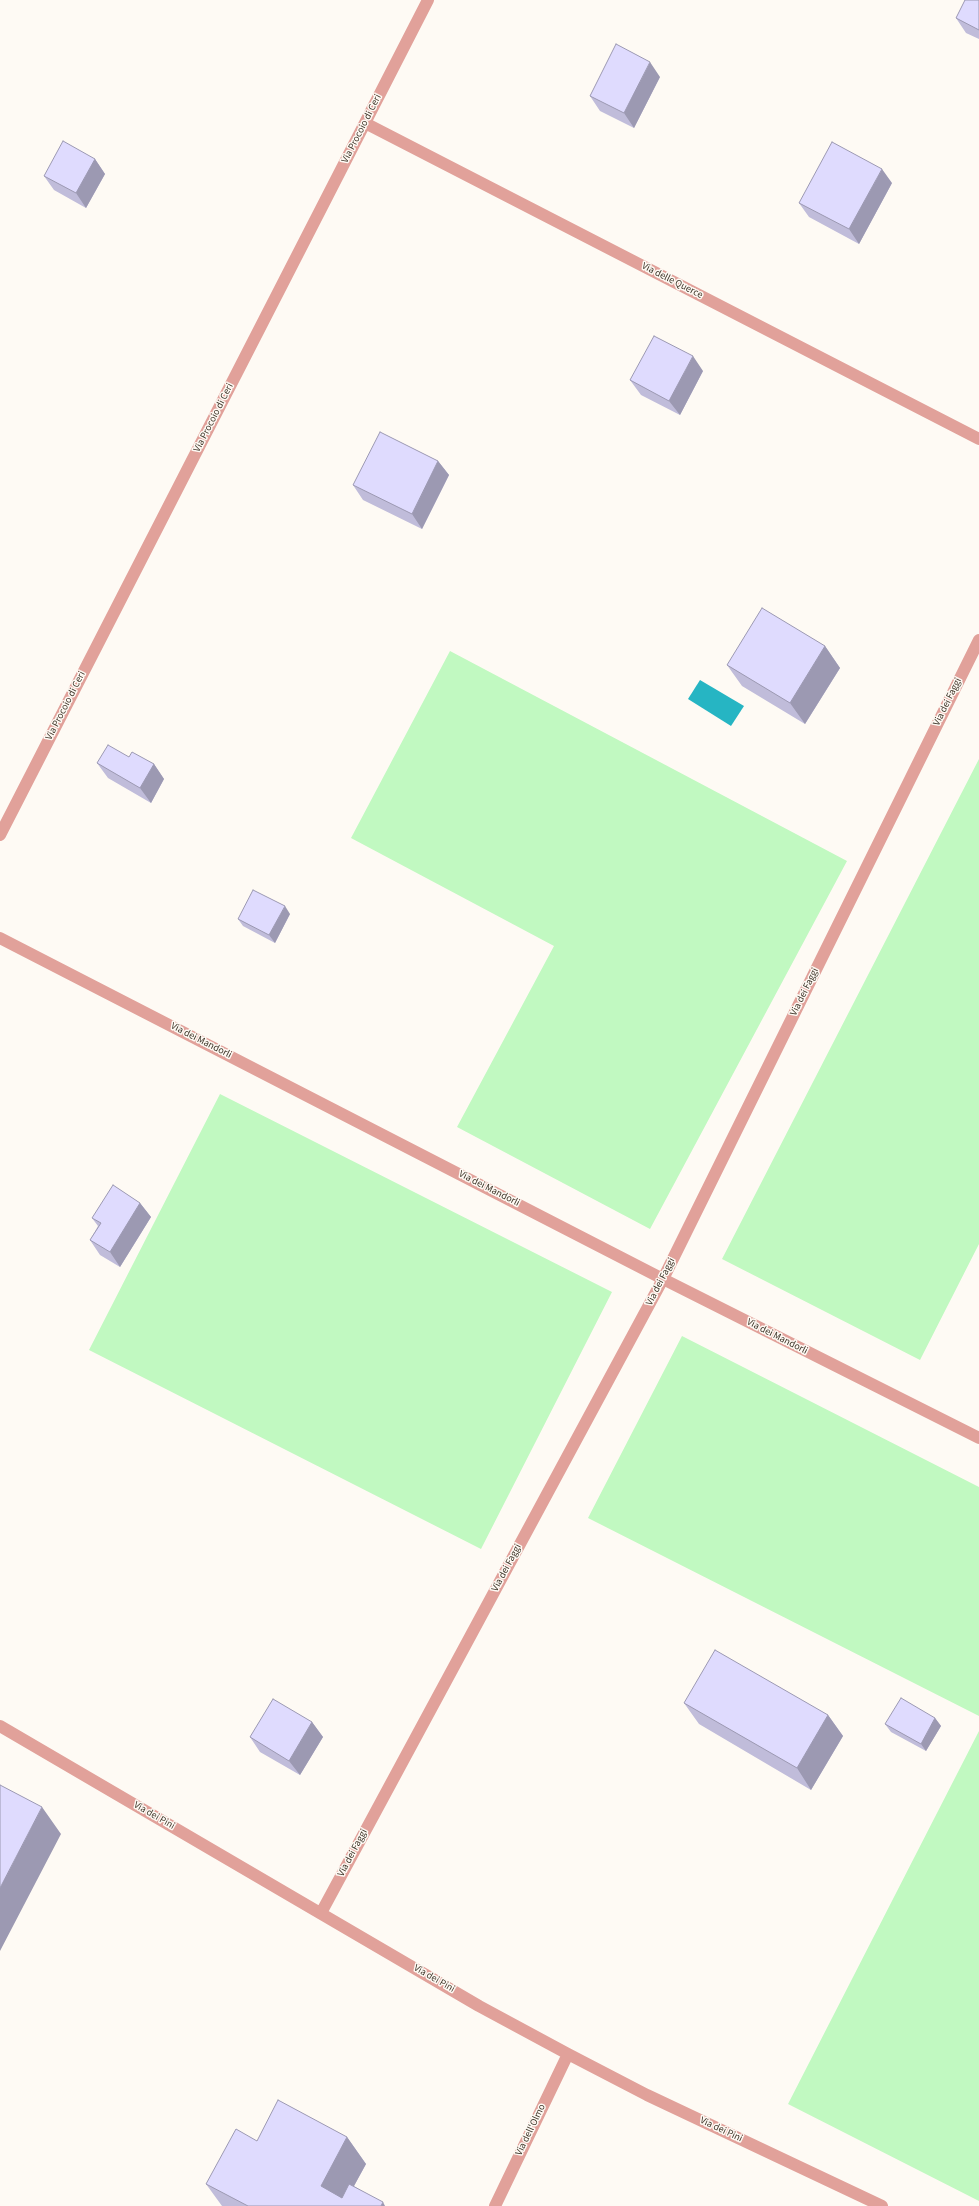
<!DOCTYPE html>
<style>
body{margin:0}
canvas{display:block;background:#fefaf4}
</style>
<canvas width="979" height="2206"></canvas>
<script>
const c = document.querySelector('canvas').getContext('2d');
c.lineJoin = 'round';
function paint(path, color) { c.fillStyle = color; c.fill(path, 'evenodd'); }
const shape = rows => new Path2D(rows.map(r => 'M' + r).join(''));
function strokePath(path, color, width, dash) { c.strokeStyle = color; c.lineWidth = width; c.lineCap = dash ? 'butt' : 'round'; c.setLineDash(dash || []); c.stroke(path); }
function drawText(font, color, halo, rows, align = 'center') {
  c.font = font + ' "Source Sans 3",sans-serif'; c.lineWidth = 3; c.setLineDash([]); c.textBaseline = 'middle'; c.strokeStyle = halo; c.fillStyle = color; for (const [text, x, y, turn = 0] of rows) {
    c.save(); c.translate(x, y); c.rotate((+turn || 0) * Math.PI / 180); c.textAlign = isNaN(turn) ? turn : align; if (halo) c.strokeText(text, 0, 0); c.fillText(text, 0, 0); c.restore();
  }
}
const green = shape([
 [450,651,847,861,650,1229,457,1127,554,946,351,838],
 [979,759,979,1244,920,1360,722,1259],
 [220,1094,612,1292,481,1549,89,1350],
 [682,1336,979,1487,979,1716,588,1518],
 [979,1731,979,2201,788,2104]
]);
const water = shape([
 [700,680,744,706,731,726,688,699]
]);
const minor = shape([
 [365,123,979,439],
 [0,835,428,0],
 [0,938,663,1279,979,1438],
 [0,1726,479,2006,568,2054,647,2095,882,2206],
 [321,1913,663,1279,979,640],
 [495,2206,568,2054]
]);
const wall = shape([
 [979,0,979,39,966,33,956,18],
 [660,77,634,128,600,111,590,96],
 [95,159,105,174,86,208,54,190,44,176],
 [892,183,859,244,809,217,799,203],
 [703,371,680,415,641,395,630,380],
 [438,461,449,475,422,529,363,500,353,485],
 [825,646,840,668,805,724,742,686,727,665],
 [97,763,154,764,164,779,151,803,108,778],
 [290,914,275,943,243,926,238,919],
 [140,1203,151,1217,120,1267,100,1255,90,1240,98,1226,92,1218],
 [684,1703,828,1715,843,1736,811,1790,699,1724],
 [935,1718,941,1726,926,1751,891,1732,885,1724],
 [312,1722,323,1737,300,1775,260,1752,250,1737],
 [347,2137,366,2164,354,2186,385,2206,222,2206,206,2184,257,2141]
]);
const shadedWall = shape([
 [650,62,660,77,634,128,624,113],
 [95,159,105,174,86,208,76,193],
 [882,169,892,183,859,244,849,229],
 [693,356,703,371,680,415,669,401],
 [438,461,449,475,422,529,412,514],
 [825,646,840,668,805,724,790,703],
 [154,764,164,779,151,803,140,788],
 [285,906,290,914,275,943,269,935],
 [140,1203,151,1217,120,1267,110,1252],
 [828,1715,843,1736,811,1790,797,1768],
 [935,1718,941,1726,926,1751,921,1744],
 [312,1722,323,1737,300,1775,289,1761],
 [42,1807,61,1834,0,1951,0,1888],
 [347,2137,366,2164,343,2206,321,2186],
 [383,2202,385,2206,381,2206]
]);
const building = shape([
 [965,0,979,0,979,30,956,18,965,0],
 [616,44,650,62,624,113,590,96,616,44],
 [63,141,95,159,76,193,44,176,63,141],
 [832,142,882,169,849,229,799,203,832,142],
 [654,336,693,356,669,401,630,380,654,336],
 [380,432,438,461,412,514,353,485,380,432],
 [762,608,825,646,790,703,727,665,762,608],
 [108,745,129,757,132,752,154,764,140,788,97,763,108,745],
 [253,890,285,906,269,935,238,919,253,890],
 [113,1185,140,1203,110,1252,90,1240,101,1223,92,1218,113,1185],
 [715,1650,828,1715,797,1768,684,1703,715,1650],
 [901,1698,935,1718,921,1744,885,1724,901,1698],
 [273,1699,312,1722,289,1761,250,1737,273,1699],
 [0,1785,42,1807,0,1888,0,1785],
 [278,2100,347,2137,321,2186,342,2198,349,2184,383,2202,381,2206,248,2206,206,2184,236,2129,257,2141,278,2100]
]);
const streetNames = [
 ["Via Procoio di Ceri",362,129,-63],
 ["Via delle Querce",672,281,27],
 ["Via Procoio di Ceri",214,418,-63],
 ["Via dei Faggi",948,702,-64],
 ["Via Procoio di Ceri",66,706,-63],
 ["Via dei Faggi",805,992,-64],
 ["Via dei Mandorli",201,1041,27],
 ["Via dei Mandorli",489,1189,27],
 ["Via dei Faggi",661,1282,-63],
 ["Via dei Mandorli",777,1337,27],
 ["Via dei Faggi",507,1568,-62],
 ["Via dei Pini",154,1816,30],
 ["Via dei Faggi",353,1853,-62],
 ["Via dei Pini",434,1979,30],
 ["Via dell'Olmo",531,2130,-64],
 ["Via dei Pini",721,2130,25]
];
paint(green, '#c1f9c1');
paint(water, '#26b5c3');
strokePath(minor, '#e1a19a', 12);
paint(wall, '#c0bcda');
paint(shadedWall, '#9c99b2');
paint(building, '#dfdbfe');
strokePath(building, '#9c99b2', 1);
drawText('10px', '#3f362a', '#fefaf4', streetNames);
</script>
